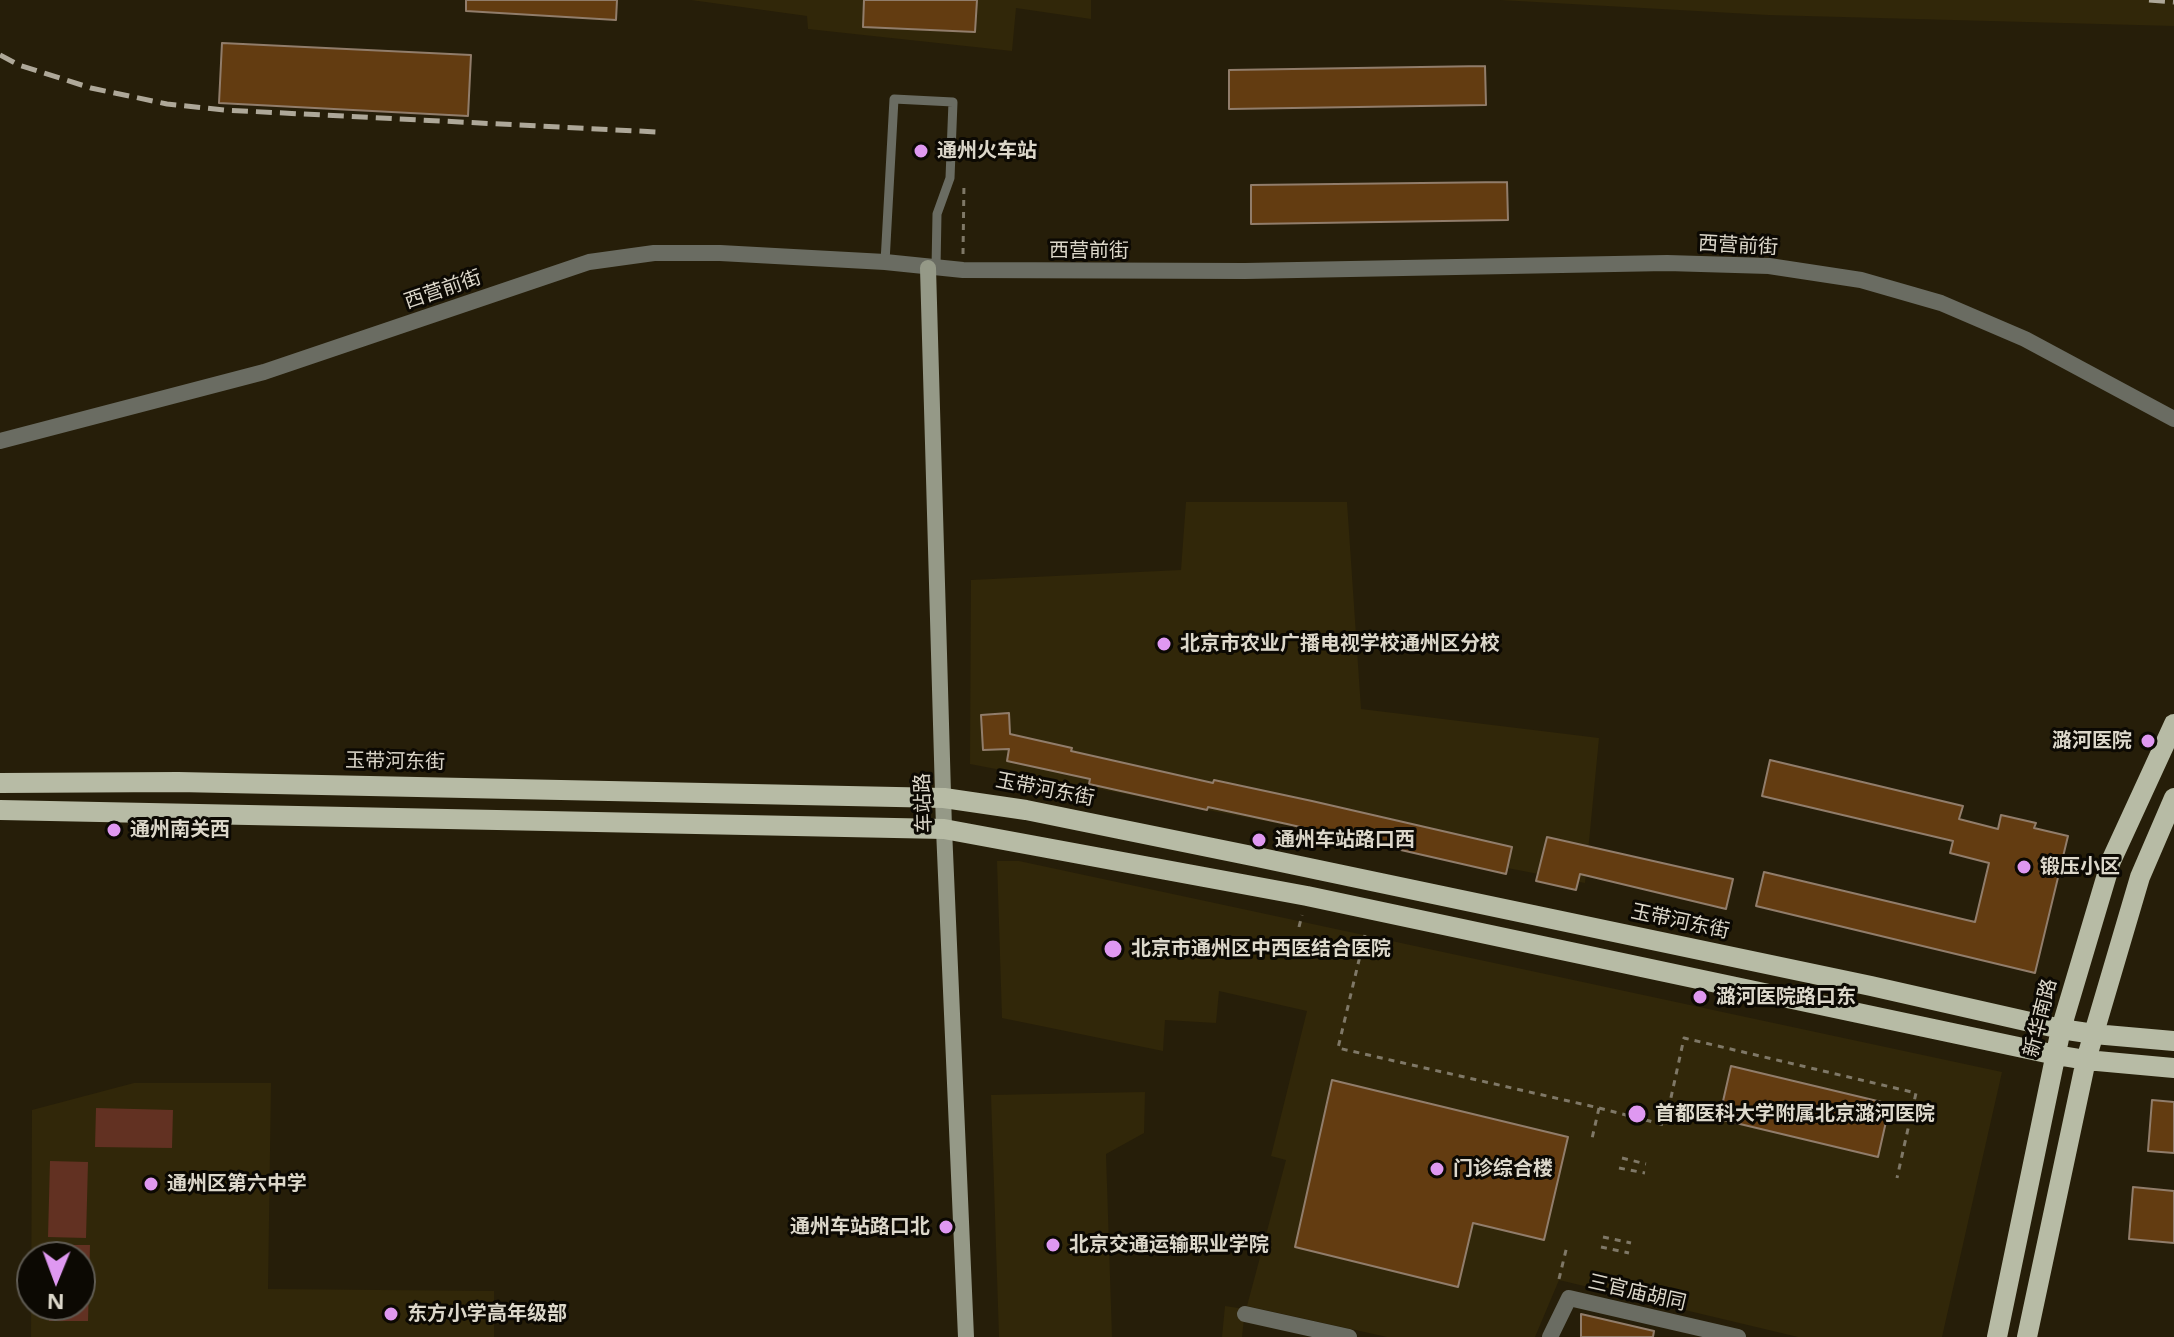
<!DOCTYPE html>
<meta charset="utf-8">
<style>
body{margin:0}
#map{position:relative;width:2174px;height:1337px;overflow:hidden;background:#261e09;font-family:"Noto Sans",sans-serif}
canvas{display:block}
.north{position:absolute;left:16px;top:1241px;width:80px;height:80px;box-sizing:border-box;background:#0c0903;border:2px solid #5f5b53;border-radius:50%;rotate:181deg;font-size:22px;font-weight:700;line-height:32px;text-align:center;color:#dcd7ca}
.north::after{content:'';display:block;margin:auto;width:28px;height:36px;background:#df98f1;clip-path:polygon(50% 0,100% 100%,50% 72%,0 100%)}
</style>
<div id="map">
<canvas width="2174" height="1337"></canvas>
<div class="north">N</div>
</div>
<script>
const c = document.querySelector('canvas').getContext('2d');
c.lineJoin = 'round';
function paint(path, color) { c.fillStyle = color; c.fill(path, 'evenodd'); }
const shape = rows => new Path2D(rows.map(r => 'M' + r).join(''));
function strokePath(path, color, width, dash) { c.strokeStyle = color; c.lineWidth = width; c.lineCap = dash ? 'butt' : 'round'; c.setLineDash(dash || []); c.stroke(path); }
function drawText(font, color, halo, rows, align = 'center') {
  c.font = font + ' "Noto Sans","Noto Sans SC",sans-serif'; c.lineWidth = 6; c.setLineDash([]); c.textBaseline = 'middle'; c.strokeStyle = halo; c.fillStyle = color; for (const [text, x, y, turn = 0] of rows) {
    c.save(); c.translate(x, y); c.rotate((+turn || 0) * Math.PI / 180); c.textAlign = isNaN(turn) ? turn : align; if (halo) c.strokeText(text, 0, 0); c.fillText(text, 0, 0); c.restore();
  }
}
const built = shape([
 [691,0,1091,0,1091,19,1016,8,1012,51,808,29,807,16],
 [1500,0,2174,0,2174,26,1768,15],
 [1186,502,1347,502,1361,709,1599,738,1585,883,970,764,971,580,1181,570],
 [997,861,1019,861,2002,1072,1942,1337,1798,1337,1559,1280,1535,1337,1387,1337,1247,1306,1286,1160,1271,1156,1307,1011,1219,991,1216,1023,1165,1020,1163,1051,1002,1018],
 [134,1083,271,1083,268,1289,494,1291,494,1337,31,1337,32,1110],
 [32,1257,80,1257,80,1305,32,1305],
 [1145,1092,1144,1133,1106,1154,1112,1337,999,1337,991,1095],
 [1225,1306,1245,1309,1242,1337,1222,1337]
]);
const green = shape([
 [96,1108,173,1110,172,1148,95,1147],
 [50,1161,88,1162,86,1238,48,1237],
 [51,1245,90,1245,88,1321,49,1321,50,1305,80,1305,80,1257,51,1257]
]);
const building = shape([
 [466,0,617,0,616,20,466,11,466,0],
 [864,0,977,0,975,32,863,27,864,0],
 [222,43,471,55,468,116,219,103,222,43],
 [1485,66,1486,105,1229,109,1229,70,1485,66],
 [1507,182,1508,220,1251,224,1251,185,1507,182],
 [1009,713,1010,734,1072,748,1071,751,1213,783,1214,780,1312,801,1512,847,1506,874,1287,824,1208,807,1207,810,1089,784,1090,779,1007,761,1009,749,983,750,981,715,1009,713],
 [1770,760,1963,806,1959,819,1998,829,2001,815,2036,823,2034,828,2068,836,2035,973,1756,906,1764,872,1975,922,1989,863,1950,853,1953,841,1762,796,1770,760],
 [1547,837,1733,879,1726,909,1580,874,1576,890,1536,881,1547,837],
 [1731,1066,1890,1104,1878,1157,1719,1119,1731,1066],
 [1332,1080,1568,1137,1544,1240,1473,1223,1458,1287,1295,1247,1332,1080],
 [2152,1100,2174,1102,2174,1153,2148,1151,2152,1100],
 [2133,1187,2174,1191,2174,1243,2129,1239,2133,1187],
 [1581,1314,1654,1331,1653,1337,1581,1337,1581,1314]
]);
const path = shape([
 [963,254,964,182],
 [1299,927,1302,915],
 [1365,935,1338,1048,1599,1108,1591,1143],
 [1599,1108,1665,1125,1684,1038,1916,1093,1897,1178],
 [1622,1158,1646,1164],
 [1619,1168,1645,1173],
 [1603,1237,1631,1243],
 [1601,1247,1629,1253],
 [1559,1279,1567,1246]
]);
const lane = shape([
 [885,262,894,99,953,102,950,178,937,214,936,268]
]);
const street = shape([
 [0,441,264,372,589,262,654,253,720,253,885,262,963,270,1245,271,1667,263,1769,266,1861,280,1941,303,2025,339,2174,419],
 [1245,1314,1349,1337],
 [1550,1337,1569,1298,1738,1337]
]);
const secondary = shape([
 [928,268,944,829,966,1337]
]);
const primary = shape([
 [0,783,178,782,944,798,1026,810,1257,857,1871,986,2061,1029,2094,1034,2174,1041],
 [0,810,944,829,1307,896,2056,1055,2086,1060,2174,1068],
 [1997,1337,2061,1029,2111,861,2174,724],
 [2027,1337,2086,1060,2140,877,2174,798]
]);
const rail = shape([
 [2149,0,2174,2],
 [0,55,19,65,91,88,167,104,224,110,657,132]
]);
const markers = [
 [921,151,8,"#df98f1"],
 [1164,644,8,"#df98f1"],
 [2148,741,8,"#df98f1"],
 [114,830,8,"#df98f1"],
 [1259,840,8,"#df98f1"],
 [2024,867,8,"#df98f1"],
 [1113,949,10,"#df98f1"],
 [1700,997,8,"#df98f1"],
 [1637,1114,10,"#df98f1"],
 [1437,1169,8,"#df98f1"],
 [151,1184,8,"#df98f1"],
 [946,1227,8,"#df98f1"],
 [1053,1245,8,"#df98f1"],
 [391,1314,8,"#df98f1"]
];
const poiNames = [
 ["通州火车站",937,151],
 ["北京市农业广播电视学校通州区分校",1180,644],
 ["潞河医院",2132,741,"right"],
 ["通州南关西",130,830],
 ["通州车站路口西",1275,840],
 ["锻压小区",2040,867],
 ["北京市通州区中西医结合医院",1131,949],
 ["潞河医院路口东",1716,997],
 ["首都医科大学附属北京潞河医院",1655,1114],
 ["门诊综合楼",1453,1169],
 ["通州区第六中学",167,1184],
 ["通州车站路口北",930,1227,"right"],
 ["北京交通运输职业学院",1069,1245],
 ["东方小学高年级部",407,1314]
];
const streetNames = [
 ["西营前街",1738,246,3],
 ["西营前街",1089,251],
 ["西营前街",443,290,-19],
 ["玉带河东街",395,762,1],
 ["玉带河东街",1045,790,11],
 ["车站路",924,803,-92],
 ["玉带河东街",1680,922,12],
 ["新华南路",2041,1018,-76],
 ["三官庙胡同",1637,1293,13]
];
paint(built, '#312709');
paint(green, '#623122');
paint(building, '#633c11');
strokePath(building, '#917d6b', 2);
strokePath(path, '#7f7867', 3, [6, 6]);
strokePath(lane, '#6a6c62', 9);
strokePath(street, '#6a6c62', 16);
strokePath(secondary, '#959987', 16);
strokePath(primary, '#b7bba5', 20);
strokePath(rail, '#aea899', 5, [16, 8]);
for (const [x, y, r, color] of markers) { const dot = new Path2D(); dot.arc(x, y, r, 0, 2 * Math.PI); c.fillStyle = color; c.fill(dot); strokePath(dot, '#0c0903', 3); }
drawText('bold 20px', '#dcd7ca', '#0c0903', poiNames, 'left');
drawText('20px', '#dcd7ca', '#0c0903', streetNames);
</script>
